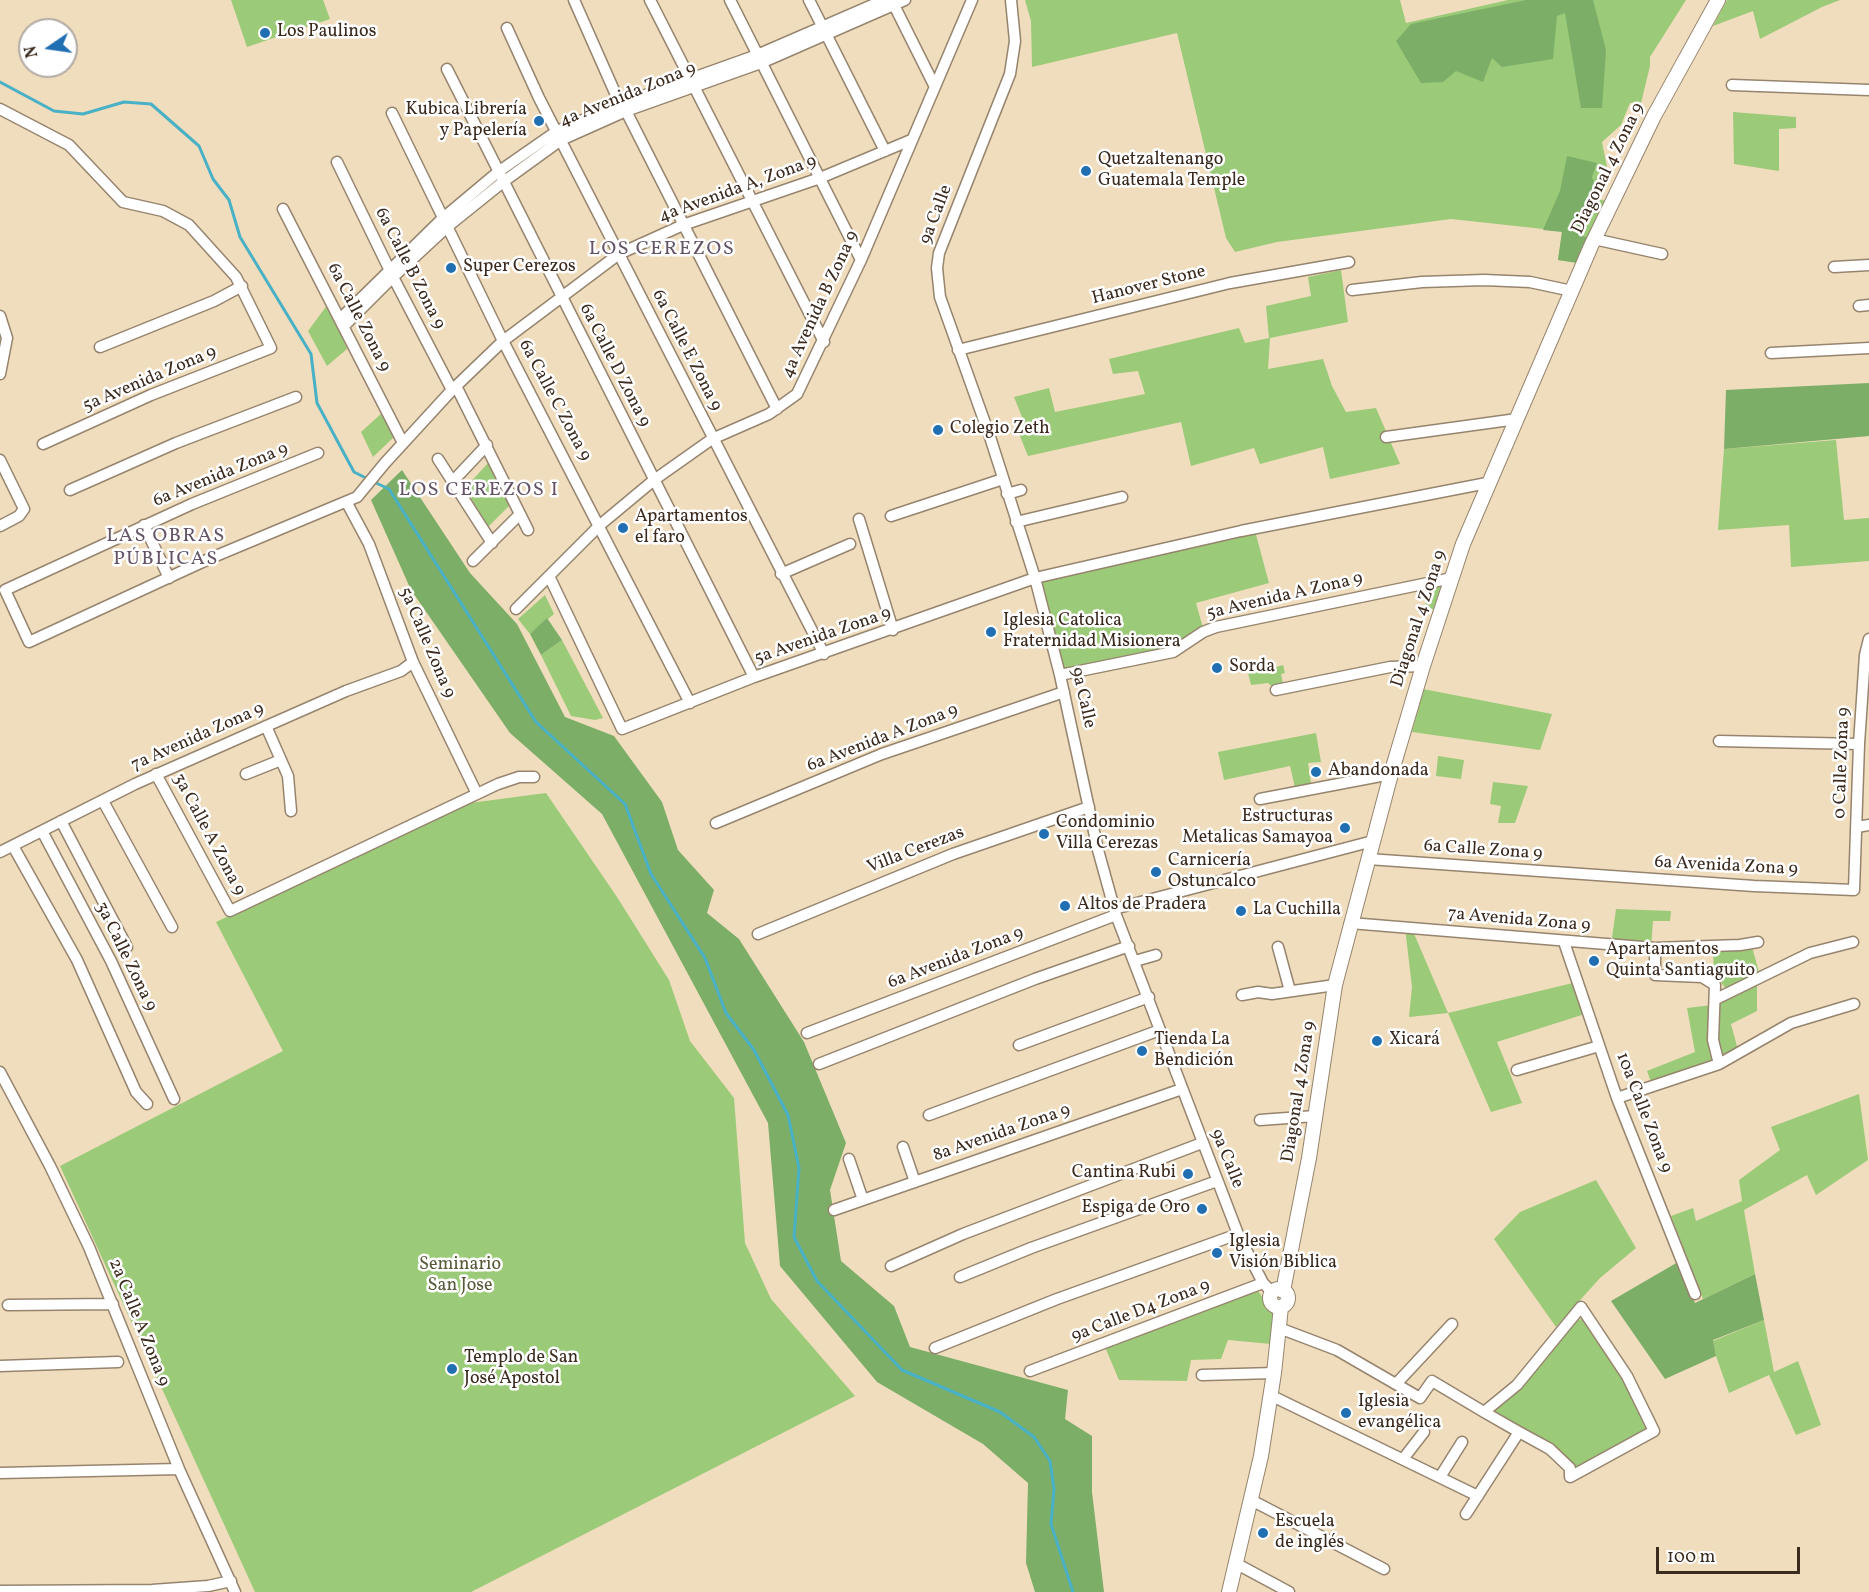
<!DOCTYPE html>
<meta charset="utf-8">
<style>
body{margin:0}
#map{position:relative;width:1869px;height:1592px;overflow:hidden;background:#f0ddbd;font-family:Vollkorn,serif}
canvas{display:block}
.north{position:absolute;left:18px;top:18px;width:60px;height:60px;box-sizing:border-box;background:#fff;border:2px solid #b1aaa5;border-radius:50%;rotate:257deg;font-size:16px;font-weight:700;line-height:24px;text-align:center;color:#3b2a1e}
.north::after{content:'';display:block;margin:auto;width:21px;height:27px;background:#1f6fb2;clip-path:polygon(50% 0,100% 100%,50% 72%,0 100%)}
.scale{position:absolute;left:1656px;top:1547px;width:144px;height:27px;box-sizing:border-box;border:3px solid #3b2a1e;border-top:0;padding-left:8px;font-size:18px;line-height:21px;white-space:nowrap;color:#3b2a1e;-webkit-text-stroke:4px #fff;paint-order:stroke}
</style>
<div id="map">
<canvas width="1869" height="1592"></canvas>
<div class="north">N</div>
<div class="scale">100 m</div>
</div>
<script>
const c = document.querySelector('canvas').getContext('2d');
c.lineJoin = 'round';
function fill(path, color) { c.fillStyle = color; c.fill(path, 'evenodd'); }
const shape = rows => new Path2D(rows.map(r => 'M' + r).join(''));
function strokePath(path, color, width, dash) { c.strokeStyle = color; c.lineWidth = width; c.lineCap = dash ? 'butt' : 'round'; c.setLineDash(dash || []); c.stroke(path); }
function write(font, color, halo, rows, align = 'center') {
  c.font = font + ' Vollkorn,serif'; c.lineWidth = 5; c.setLineDash([]); c.textBaseline = 'middle'; c.strokeStyle = halo; c.fillStyle = color; for (const [text, x, y, turn = 0] of rows) {
    c.save(); c.translate(x, y); c.rotate((+turn || 0) * Math.PI / 180); c.textAlign = isNaN(turn) ? turn : align; if (halo) c.strokeText(text, 0, 0); c.fillText(text, 0, 0); c.restore();
  }
}
fill(shape([
 [231,0,323,0,330,19,247,47],
 [1025,0,1400,0,1406,23,1508,0,1686,0,1650,57,1650,66,1641,103,1630,103,1621,125,1602,142,1607,167,1597,198,1608,202,1578,263,1558,260,1562,231,1451,219,1277,242,1235,252,1226,238,1177,33,1032,67,1031,21],
 [1727,0,1840,0,1822,7,1760,39,1753,11,1713,26],
 [1733,112,1796,117,1796,128,1779,129,1779,171,1734,164],
 [1341,270,1348,322,1270,338,1268,369,1323,359,1332,386,1346,412,1376,408,1400,464,1330,479,1323,447,1260,464,1254,448,1191,466,1181,422,1028,456,1015,424,1024,422,1014,397,1049,388,1055,412,1145,394,1138,371,1113,374,1109,359,1239,328,1245,343,1269,338,1266,306,1311,296,1308,277],
 [328,304,347,349,327,366,308,331],
 [383,412,395,436,373,457,361,432],
 [1836,440,1844,520,1869,518,1869,561,1791,567,1789,525,1718,530,1724,449],
 [489,462,511,504,488,527,465,488],
 [1255,531,1269,583,1196,603,1203,628,1175,649,1064,671,1038,580],
 [1450,580,1441,609,1424,609,1430,585],
 [545,595,554,614,530,634,518,619],
 [562,640,603,718,595,720,571,716,541,655],
 [1269,665,1270,669,1283,665,1285,673,1281,674,1284,688,1276,690,1268,683,1251,685,1247,669],
 [1423,689,1552,714,1540,750,1412,732],
 [1316,733,1321,762,1308,763,1312,789,1296,792,1290,766,1224,780,1218,752],
 [1438,756,1464,760,1461,779,1436,776],
 [1493,782,1528,786,1515,823,1498,823,1501,806,1490,804],
 [546,793,617,897,669,980,690,1041,734,1098,745,1243,771,1299,855,1396,471,1592,255,1592,60,1166,283,1051,216,922,470,803],
 [1616,909,1671,911,1670,921,1653,921,1651,947,1611,945],
 [1405,928,1412,929,1448,1013,1577,982,1588,1013,1497,1042,1522,1103,1491,1112,1448,1013,1409,1017,1412,987],
 [1752,947,1759,972,1736,986,1726,989,1714,973,1713,949],
 [1757,981,1757,1011,1731,1024,1738,1050,1720,1061,1716,1048,1718,1002],
 [1712,1005,1717,1064,1652,1085,1647,1071,1695,1052,1687,1008],
 [1859,1094,1868,1160,1816,1195,1807,1175,1744,1210,1755,1274,1703,1299,1671,1216,1693,1208,1696,1221,1742,1201,1739,1180,1780,1150,1771,1127],
 [1596,1180,1636,1248,1600,1278,1556,1327,1494,1239,1520,1212],
 [1258,1291,1275,1314,1271,1344,1228,1340,1221,1359,1191,1360,1187,1381,1119,1380,1105,1347],
 [1585,1318,1607,1350,1647,1419,1650,1431,1574,1470,1490,1412,1507,1401,1574,1321],
 [1764,1320,1774,1372,1798,1361,1821,1425,1796,1435,1769,1375,1729,1393,1716,1356,1713,1341]
]), '#9bca78');
fill(shape([
 [1526,0,1593,0,1606,50,1602,108,1581,108,1565,13,1557,16,1553,59,1502,67,1492,58,1483,82,1456,71,1443,82,1421,83,1396,41,1411,24],
 [1567,156,1597,163,1592,177,1597,191,1578,233,1587,238,1578,263,1558,260,1562,232,1543,230,1560,191],
 [1869,383,1869,436,1724,449,1726,390],
 [402,470,470,573,517,624,565,717,614,736,662,802,678,850,714,890,707,913,739,939,804,1042,846,1143,830,1190,841,1261,894,1306,910,1347,1068,1390,1065,1419,1092,1436,1092,1492,1104,1592,1035,1592,1026,1563,1028,1483,983,1444,877,1382,780,1266,768,1123,602,814,510,733,411,590,371,500],
 [547,618,562,640,541,655,530,634],
 [1678,1262,1695,1303,1755,1274,1764,1320,1713,1340,1716,1356,1665,1379,1611,1301]
]), '#7cae68');
strokePath(shape([
 [0,82,54,111,83,114,124,102,151,104,199,146,213,179,229,200,240,237,311,354,317,403,354,472,368,479],
 [374,482,389,489,536,722,625,804,651,874,705,958,726,1013,754,1050,788,1115,799,1168,794,1237,817,1281,902,1370,1000,1412,1034,1437,1050,1461,1054,1489,1051,1524,1073,1592]
]), '#48b1c6', 3);
const minor = shape([
 [574,0,620,104,626,111,777,409],
 [650,0,824,342],
 [730,0,861,260],
 [809,0,885,151],
 [1011,0,1015,41,1010,74,939,253,937,268,940,297,990,437,1035,578,1060,675,1098,850,1116,915,1238,1234,1263,1283,1272,1292],
 [892,1,935,87],
 [507,28,539,98,824,654],
 [447,69,754,677],
 [1732,85,1869,90],
 [0,109,69,145,123,202,163,211,189,225,236,277,271,348,151,395,43,444],
 [392,113,503,341,690,703],
 [337,162,393,277,452,390],
 [283,209,403,443],
 [1594,239,1662,254],
 [1834,267,1869,265],
 [1352,290,1422,282,1484,280,1530,282,1572,291],
 [1859,306,1869,305],
 [0,316,7,338,0,374],
 [340,319,443,218,498,172,557,131,620,104,757,55,884,0],
 [344,326,393,277,447,227,503,182,561,140,626,111,761,63,905,0],
 [100,347,214,301,242,286],
 [958,350,1230,283,1349,262],
 [1771,353,1869,348],
 [456,386,528,530],
 [1386,437,1517,419],
 [318,453,192,504,5,590,29,642,211,558,357,497,385,463,452,390,503,341,619,254,683,225,820,178,911,140],
 [438,459,492,543],
 [0,460,24,509,19,516,0,526],
 [454,480,487,445],
 [70,490,176,443,296,397],
 [1007,494,1021,490],
 [347,503,369,544,413,662,477,794],
 [891,516,1003,479],
 [859,519,893,630],
 [1016,522,1122,497],
 [144,525,169,578],
 [473,561,520,514],
 [781,574,850,544],
 [549,576,622,729,754,677,1035,578,1241,531,1487,483],
 [516,609,600,525,654,480,712,439,769,414,797,394,861,260,972,0],
 [1060,675,1173,652,1203,632,1216,627,1452,578],
 [1276,690,1390,667,1423,666],
 [266,726,288,776,291,811],
 [1719,741,1859,744],
 [156,774,230,911,498,784,519,777,534,777],
 [246,774,281,760],
 [1260,799,1391,774],
 [103,801,172,927],
 [61,821,127,947],
 [716,823,882,754,1064,692],
 [1857,827,1869,825],
 [42,831,111,961,174,1099],
 [13,846,77,960,136,1092,147,1104],
 [0,852,135,784,346,691,401,671,413,662],
 [1368,859,1754,886,1854,890,1859,744,1865,655,1869,639],
 [1114,909,1373,841],
 [1350,923,1655,948,1740,945,1758,942],
 [758,934,953,854,1089,807],
 [1564,942,1617,1098,1695,1294],
 [1278,947,1290,991],
 [1655,948,1655,975,1702,977,1715,985,1713,1040,1719,1064],
 [1135,961,1156,955],
 [1242,995,1258,992,1272,994,1335,985],
 [1716,999,1810,953,1853,942],
 [807,1033,1116,915],
 [1019,1045,1149,997],
 [819,1064,1035,979,1129,946],
 [1517,1070,1599,1046],
 [0,1072,50,1166,89,1247,179,1469,235,1592],
 [1617,1098,1719,1064,1791,1023,1854,1004],
 [929,1115,1160,1030],
 [1260,1120,1315,1116],
 [903,1147,915,1182],
 [849,1159,863,1200],
 [834,1210,1182,1089],
 [891,1266,963,1234,1202,1143],
 [960,1277,1031,1248,1217,1181],
 [8,1305,113,1304],
 [1279,1328,1337,1350,1420,1398,1432,1381,1484,1412,1519,1432,1550,1449,1570,1468,1570,1477,1654,1431,1627,1376,1581,1307,1517,1385,1484,1412],
 [935,1348,1057,1299,1238,1234],
 [0,1366,118,1362],
 [1030,1371,1263,1283],
 [1202,1375,1274,1373],
 [1396,1384,1452,1324],
 [1270,1395,1478,1496],
 [1403,1459,1424,1432],
 [0,1473,179,1469],
 [1440,1477,1462,1442],
 [1251,1500,1384,1569],
 [1466,1514,1519,1432],
 [1237,1564,1289,1592],
 [0,1591,152,1590,208,1586,231,1581]
]);
const major = shape([
 '1270 1298a9 9 0 1 1 18 0a9 9 0 1 1-18 0Z',
 [1283,1291,1309,1158,1335,985,1391,774,1423,666,1463,544,1591,246,1654,116,1718,0],
 [1229,1592,1261,1456,1274,1373,1281,1307]
]);
strokePath(minor, '#96846e', 13);
strokePath(major, '#96846e', 16);
strokePath(minor, '#fff', 10);
strokePath(major, '#fff', 14);
for (const [x, y, r, color] of [
 [265,33,6,"#1f6fb2"],
 [539,121,6,"#1f6fb2"],
 [1086,171,6,"#1f6fb2"],
 [451,268,6,"#1f6fb2"],
 [938,430,6,"#1f6fb2"],
 [623,528,6,"#1f6fb2"],
 [991,632,6,"#1f6fb2"],
 [1217,668,6,"#1f6fb2"],
 [1316,772,6,"#1f6fb2"],
 [1345,828,6,"#1f6fb2"],
 [1044,834,6,"#1f6fb2"],
 [1156,872,6,"#1f6fb2"],
 [1065,906,6,"#1f6fb2"],
 [1241,911,6,"#1f6fb2"],
 [1594,961,6,"#1f6fb2"],
 [1377,1041,6,"#1f6fb2"],
 [1142,1051,6,"#1f6fb2"],
 [1188,1174,6,"#1f6fb2"],
 [1202,1209,6,"#1f6fb2"],
 [1217,1253,6,"#1f6fb2"],
 [452,1369,6,"#1f6fb2"],
 [1346,1413,6,"#1f6fb2"],
 [1263,1533,6,"#1f6fb2"]
]) { const dot = new Path2D(); dot.arc(x, y, r, 0, 2 * Math.PI); c.fillStyle = color; c.fill(dot); strokePath(dot, '#fff', 2); }
write('18px', '#3b2a1e', '#fff', [
 ["Los Paulinos",277,33],
 ["Kubica Librería",527,111,"right"],
 ["y Papelería",527,132,"right"],
 ["Quetzaltenango",1098,161],
 ["Guatemala Temple",1098,182],
 ["Super Cerezos",463,268],
 ["Colegio Zeth",950,430],
 ["Apartamentos",635,518],
 ["el faro",635,539],
 ["Iglesia Catolica",1003,622],
 ["Fraternidad Misionera",1003,643],
 ["Sorda",1229,668],
 ["Abandonada",1328,772],
 ["Estructuras",1333,818,"right"],
 ["Metalicas Samayoa",1333,839,"right"],
 ["Condominio",1056,824],
 ["Villa Cerezas",1056,845],
 ["Carnicería",1168,862],
 ["Ostuncalco",1168,883],
 ["Altos de Pradera",1077,906],
 ["La Cuchilla",1253,911],
 ["Apartamentos",1606,951],
 ["Quinta Santiaguito",1606,972],
 ["Tienda La",1154,1041],
 ["Bendición",1154,1062],
 ["Xicará",1389,1041],
 ["Cantina Rubi",1176,1174,"right"],
 ["Espiga de Oro",1190,1209,"right"],
 ["Iglesia",1229,1243],
 ["Visión Biblica",1229,1264],
 ["Templo de San",464,1359],
 ["José Apostol",464,1380],
 ["Iglesia",1358,1403],
 ["evangélica",1358,1424],
 ["Escuela",1275,1523],
 ["de inglés",1275,1544]
], 'left');
write('18px', '#3b2a1e', '#fff', [
 ["4a Avenida Zona 9",628,96,-22],
 ["Diagonal 4 Zona 9",1609,169,-64],
 ["4a Avenida A, Zona 9",738,190,-20],
 ["9a Calle",937,215,-69],
 ["6a Calle B Zona 9",409,269,63],
 ["Hanover Stone",1149,286,-14],
 ["4a Avenida B Zona 9",821,305,-65],
 ["6a Calle Zona 9",358,318,63],
 ["6a Calle E Zona 9",686,351,63],
 ["6a Calle D Zona 9",614,366,63],
 ["5a Avenida Zona 9",150,380,-23],
 ["6a Calle C Zona 9",554,401,62],
 ["6a Avenida Zona 9",221,476,-22],
 ["5a Avenida A Zona 9",1285,597,-13],
 ["Diagonal 4 Zona 9",1420,619,-72],
 ["5a Avenida Zona 9",823,637,-19],
 ["5a Calle Zona 9",426,643,67],
 ["9a Calle",1082,698,77],
 ["7a Avenida Zona 9",198,738,-24],
 ["6a Avenida A Zona 9",883,739,-21],
 ["0 Calle Zona 9",1843,763,-88],
 ["3a Calle A Zona 9",208,835,62],
 ["Villa Cerezas",916,851,-21],
 ["6a Calle Zona 9",1483,851,4],
 ["6a Avenida Zona 9",1726,867,3],
 ["7a Avenida Zona 9",1519,921,5],
 ["3a Calle Zona 9",125,957,64],
 ["6a Avenida Zona 9",956,959,-21],
 ["Diagonal 4 Zona 9",1300,1092,-81],
 ["10a Calle Zona 9",1643,1113,69],
 ["8a Avenida Zona 9",1002,1134,-19],
 ["9a Calle",1226,1159,68],
 ["9a Calle D4 Zona 9",1141,1312,-21],
 ["2a Calle A Zona 9",138,1323,68]
]);
write('18px', '#585a39', '#fff', [
 ["Seminario",460,1266],
 ["San Jose",460,1287]
]);
c.letterSpacing = '1.5px';
write('20px', '#645466', '#fff', [
 ["LOS CEREZOS",662,250],
 ["LOS CEREZOS I",479,491],
 ["LAS OBRAS",166,537],
 ["PÚBLICAS",166,560]
]);
c.letterSpacing = '0px';
</script>
